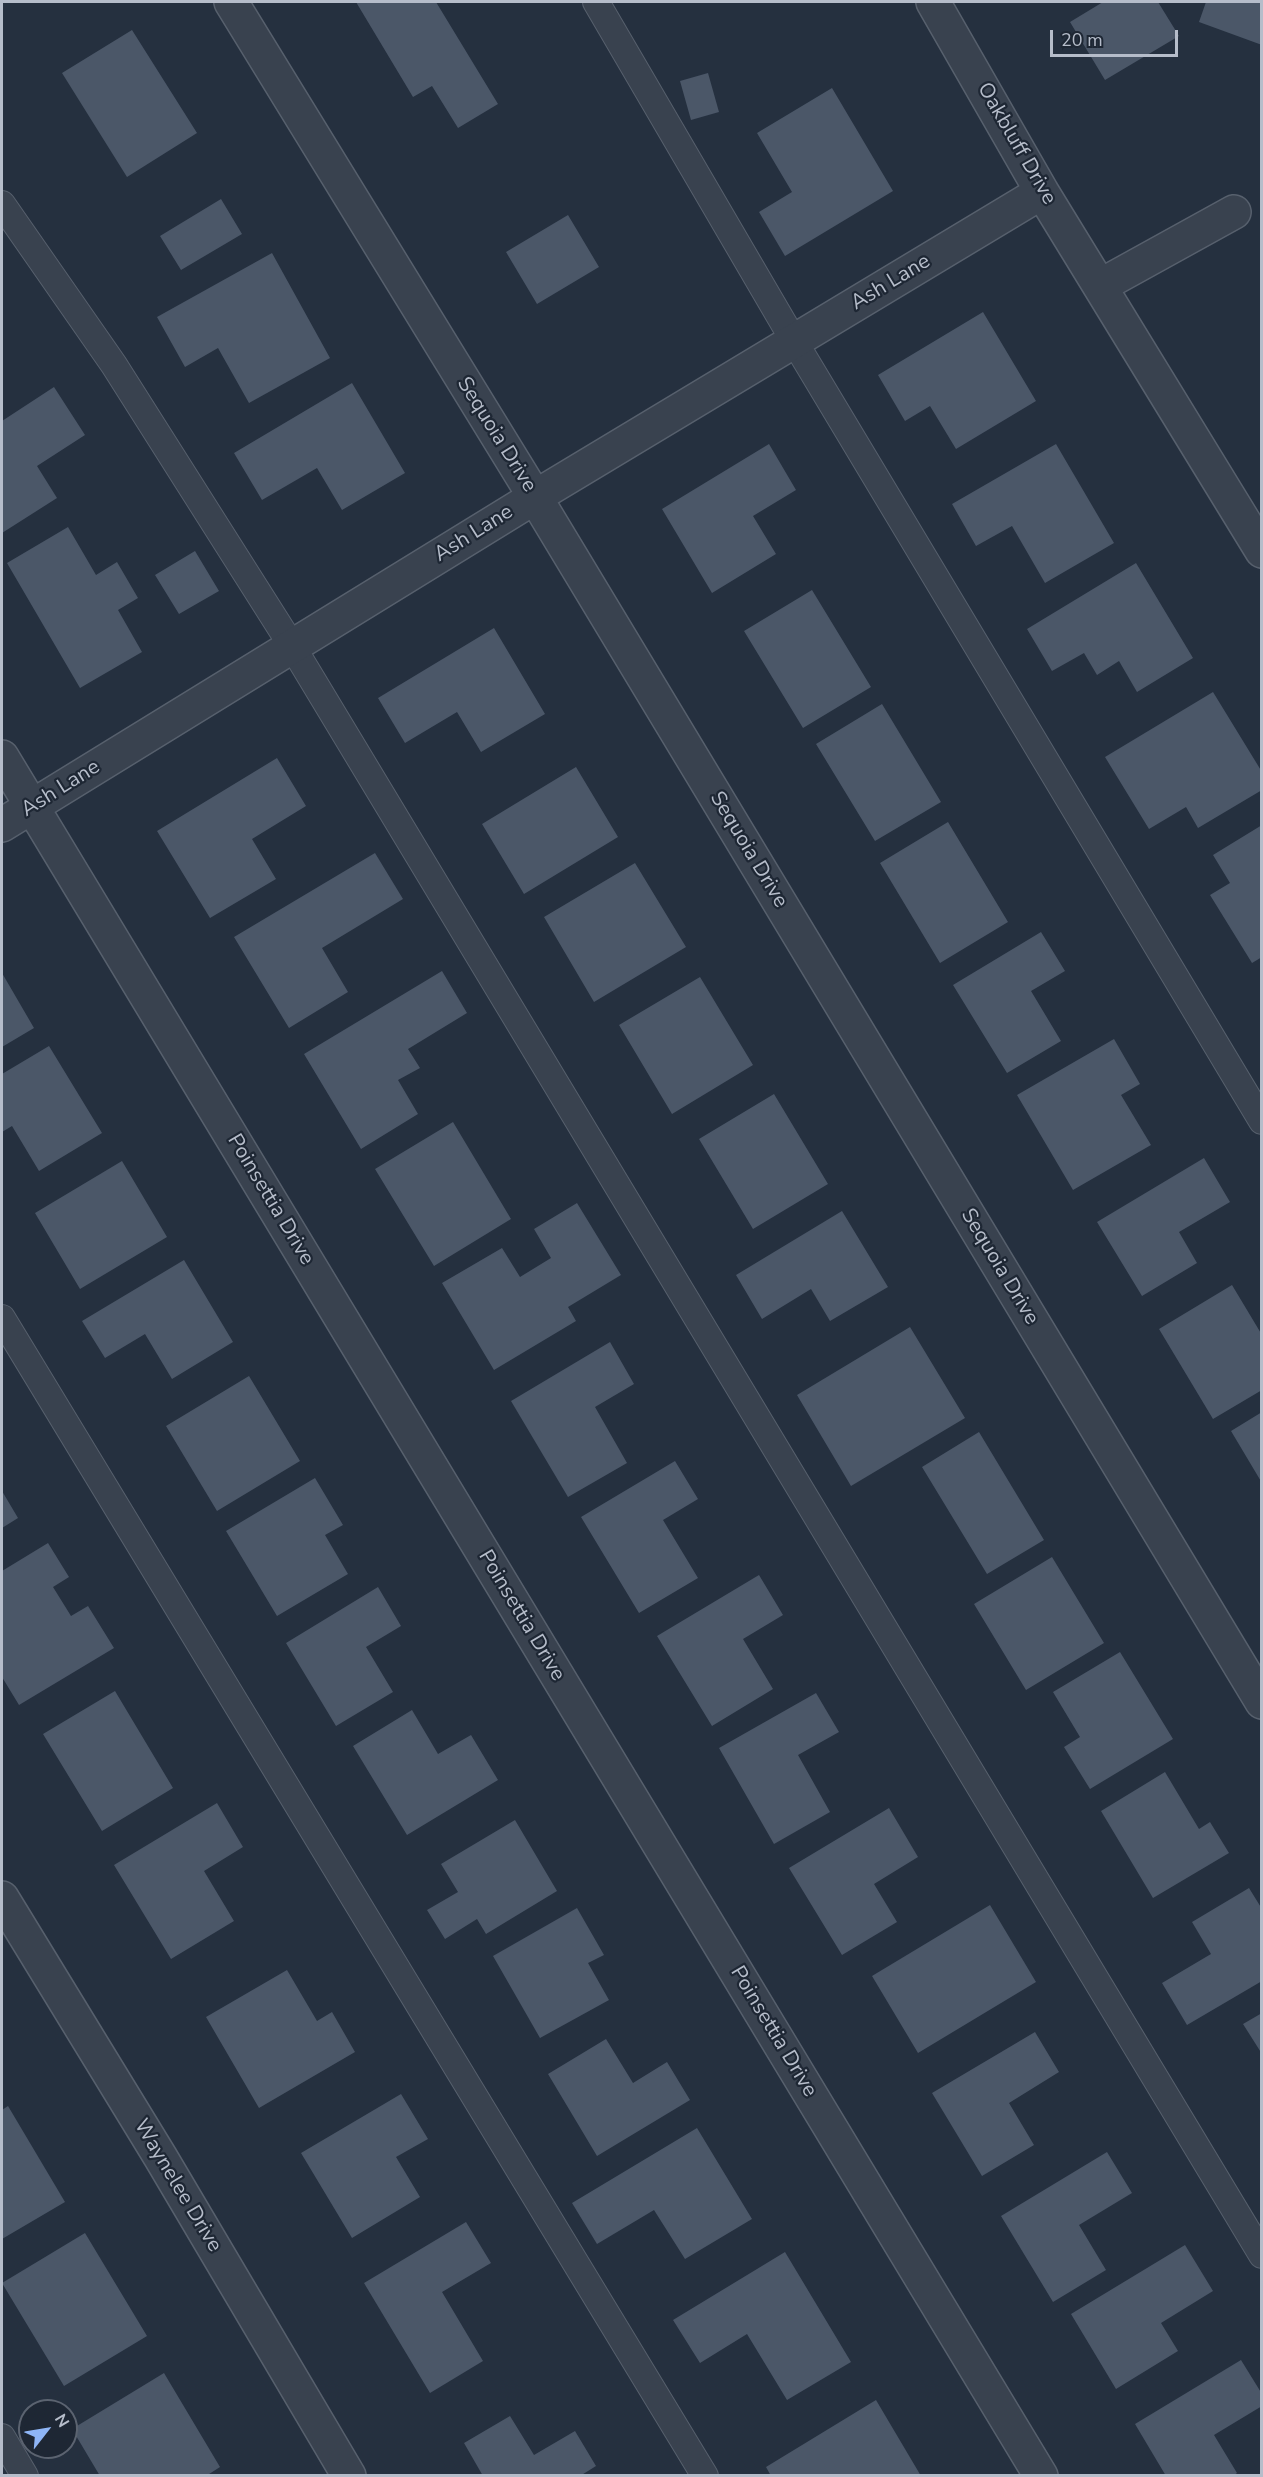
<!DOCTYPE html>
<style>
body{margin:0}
#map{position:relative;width:1263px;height:2477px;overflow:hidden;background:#25303f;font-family:"Nunito Sans",sans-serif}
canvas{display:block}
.frame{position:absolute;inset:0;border:3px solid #b6bdca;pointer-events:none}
.north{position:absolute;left:18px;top:2399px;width:60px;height:60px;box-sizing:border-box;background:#1e2734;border:2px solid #5b6370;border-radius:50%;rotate:59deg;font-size:16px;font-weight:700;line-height:24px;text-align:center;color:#b6bdca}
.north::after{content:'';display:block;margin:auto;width:21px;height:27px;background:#8eb5f6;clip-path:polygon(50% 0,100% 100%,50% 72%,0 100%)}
.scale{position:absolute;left:1050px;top:30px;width:128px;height:27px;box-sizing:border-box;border:3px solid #b6bdca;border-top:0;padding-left:8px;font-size:18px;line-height:21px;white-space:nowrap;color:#b6bdca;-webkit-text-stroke:4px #1e2734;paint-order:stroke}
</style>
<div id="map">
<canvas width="1263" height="2477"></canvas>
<div class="frame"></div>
<div class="north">N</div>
<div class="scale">20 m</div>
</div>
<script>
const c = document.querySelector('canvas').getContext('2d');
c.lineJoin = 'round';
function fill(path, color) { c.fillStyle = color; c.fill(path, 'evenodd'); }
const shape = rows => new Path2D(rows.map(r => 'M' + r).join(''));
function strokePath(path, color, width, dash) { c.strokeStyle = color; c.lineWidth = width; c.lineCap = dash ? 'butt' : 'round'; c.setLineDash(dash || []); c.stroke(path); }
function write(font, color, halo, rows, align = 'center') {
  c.font = font + ' "Nunito Sans",sans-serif'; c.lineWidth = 4.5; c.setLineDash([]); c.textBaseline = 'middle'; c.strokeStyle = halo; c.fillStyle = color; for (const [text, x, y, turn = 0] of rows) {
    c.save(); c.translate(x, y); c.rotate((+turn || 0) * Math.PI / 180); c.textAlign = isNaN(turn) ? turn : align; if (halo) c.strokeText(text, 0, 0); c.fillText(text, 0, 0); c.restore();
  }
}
fill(shape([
 [356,2,436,2,498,104,458,128,432,86,413,97],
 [1103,2,1158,2,1179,36,1105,80,1070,22],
 [1206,2,1262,2,1262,45,1199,22],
 [132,30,197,133,127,177,62,73],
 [708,73,719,112,691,120,680,81],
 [832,88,893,191,785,256,759,212,792,192,757,133],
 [221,199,242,234,181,270,160,236],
 [568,215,599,267,537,304,506,252],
 [272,253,330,358,249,403,218,348,185,367,157,317],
 [983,312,1036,401,956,449,930,406,905,421,878,375],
 [352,383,405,473,342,510,317,468,262,500,234,453],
 [54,387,85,435,37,466,57,498,2,533,2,421],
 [769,444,796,490,753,516,776,554,712,593,662,509],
 [1056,444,1114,543,1045,583,1012,526,976,546,952,504],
 [68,527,96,575,117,562,138,598,118,610,142,652,80,688,7,563],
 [195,551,219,591,179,614,155,575],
 [1136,563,1193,658,1137,692,1119,661,1097,675,1084,653,1052,671,1027,629],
 [812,590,871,687,803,728,744,631],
 [494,628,545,714,481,752,457,712,405,743,378,698],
 [1213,692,1262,772,1262,790,1198,828,1186,807,1149,829,1105,757],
 [882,704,941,802,875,841,816,744],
 [277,758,306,806,252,839,276,879,210,918,157,831],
 [576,767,618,837,524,894,482,824],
 [948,822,1008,922,940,963,880,863],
 [1262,825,1262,957,1252,963,1210,895,1230,883,1213,855],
 [375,853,403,899,322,948,348,992,289,1028,234,937],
 [635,863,686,947,594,1002,544,917],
 [1041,932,1065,971,1031,991,1061,1041,1007,1073,953,985],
 [442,971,467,1013,408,1049,420,1068,398,1080,418,1114,361,1149,304,1054],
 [2,973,34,1028,2,1047],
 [700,977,753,1065,672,1114,619,1025],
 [1114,1039,1140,1084,1121,1095,1151,1145,1073,1190,1017,1095],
 [49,1046,102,1133,39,1171,12,1126,2,1132,2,1074],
 [774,1094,828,1184,753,1229,699,1139],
 [453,1122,511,1219,434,1266,375,1169],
 [1204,1158,1230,1202,1179,1232,1197,1263,1142,1296,1097,1222],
 [122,1161,167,1237,80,1289,35,1213],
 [577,1203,621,1275,568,1307,576,1321,494,1370,442,1283,502,1248,520,1277,551,1258,534,1229],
 [842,1211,888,1287,830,1321,811,1289,762,1319,736,1275],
 [184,1260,233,1342,172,1379,145,1334,105,1358,82,1321],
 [1232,1285,1262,1335,1262,1390,1213,1419,1159,1329],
 [910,1327,965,1418,851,1486,797,1395],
 [610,1342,634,1384,595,1407,627,1463,568,1497,511,1401],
 [249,1376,300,1461,217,1511,166,1426],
 [1262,1412,1262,1483,1231,1431],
 [979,1432,1044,1540,987,1574,922,1467],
 [675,1461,698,1499,663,1520,698,1578,639,1613,581,1517],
 [315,1478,343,1525,325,1535,348,1574,277,1616,226,1531],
 [2,1491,18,1518,2,1528],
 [48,1543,69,1577,53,1587,71,1616,88,1606,114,1648,19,1705,2,1677,2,1571],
 [1052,1557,1104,1643,1026,1690,974,1604],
 [759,1575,783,1615,743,1639,773,1689,712,1726,657,1636],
 [378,1587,401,1626,366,1647,393,1692,336,1726,286,1643],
 [1120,1652,1173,1739,1090,1789,1064,1747,1080,1737,1053,1692],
 [115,1691,173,1788,102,1831,43,1734],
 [816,1693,839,1732,798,1755,830,1812,774,1844,719,1748],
 [412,1710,438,1754,471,1735,498,1780,407,1835,353,1746],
 [1165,1772,1199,1829,1210,1822,1229,1853,1153,1898,1101,1811],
 [217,1803,243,1847,204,1871,234,1921,171,1959,114,1865],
 [889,1808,918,1857,874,1884,897,1922,842,1955,789,1868],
 [515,1820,557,1891,486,1934,477,1919,445,1939,427,1910,458,1892,441,1864],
 [1249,1888,1262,1909,1262,1981,1187,2025,1162,1983,1211,1954,1192,1922],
 [990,1905,1036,1982,918,2053,872,1976],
 [577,1908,604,1955,588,1963,609,2000,540,2038,493,1956],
 [287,1970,317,2021,332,2012,355,2052,259,2108,206,2017],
 [1262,2013,1262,2054,1243,2024],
 [1035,2032,1059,2072,1009,2103,1034,2145,982,2176,932,2093],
 [606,2039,633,2083,667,2062,690,2100,597,2156,548,2074],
 [401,2094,428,2139,396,2157,420,2197,352,2238,301,2153],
 [8,2106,65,2202,2,2239,2,2110],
 [697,2128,752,2219,685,2259,654,2210,597,2244,572,2203],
 [1107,2152,1132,2193,1079,2225,1106,2270,1053,2302,1001,2216],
 [466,2222,491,2263,442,2292,483,2361,430,2393,364,2283],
 [85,2233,147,2336,64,2386,2,2283],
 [1185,2245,1213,2291,1161,2323,1178,2351,1116,2389,1071,2314],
 [785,2252,851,2362,787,2400,747,2334,700,2363,673,2320],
 [1241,2360,1262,2394,1262,2406,1214,2435,1237,2473,1233,2476,1166,2476,1135,2424],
 [164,2373,220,2467,206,2476,100,2476,72,2429],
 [876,2400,921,2476,771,2476,766,2467],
 [510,2416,534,2455,575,2431,596,2466,580,2476,483,2476,464,2443]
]), '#4b5768');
const lane = shape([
 [596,2,794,341,1262,1121],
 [2,204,114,365,292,646,1262,2255],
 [2,1318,705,2476],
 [2,2437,25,2476]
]);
const street = shape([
 [231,2,535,497,1262,1702],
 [933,2,1042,192,1262,551],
 [1100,286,1234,212],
 [2,757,1041,2476],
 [2,825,535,497,1042,192],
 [2,1898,161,2158,349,2476]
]);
strokePath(lane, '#57606d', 28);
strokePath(street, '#57606d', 36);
strokePath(lane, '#39424f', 26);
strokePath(street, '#39424f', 33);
write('21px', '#b6bdca', '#1e2734', [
 ["Oakbluff Drive",1016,144,60],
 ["Ash Lane",891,283,-31],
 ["Sequoia Drive",496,435,58],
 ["Ash Lane",474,534,-32],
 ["Ash Lane",61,789,-32],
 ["Sequoia Drive",748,850,59],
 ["Poinsettia Drive",270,1200,59],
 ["Sequoia Drive",999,1267,59],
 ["Poinsettia Drive",521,1616,59],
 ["Poinsettia Drive",773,2032,59],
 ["Waynelee Drive",177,2186,59]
]);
</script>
